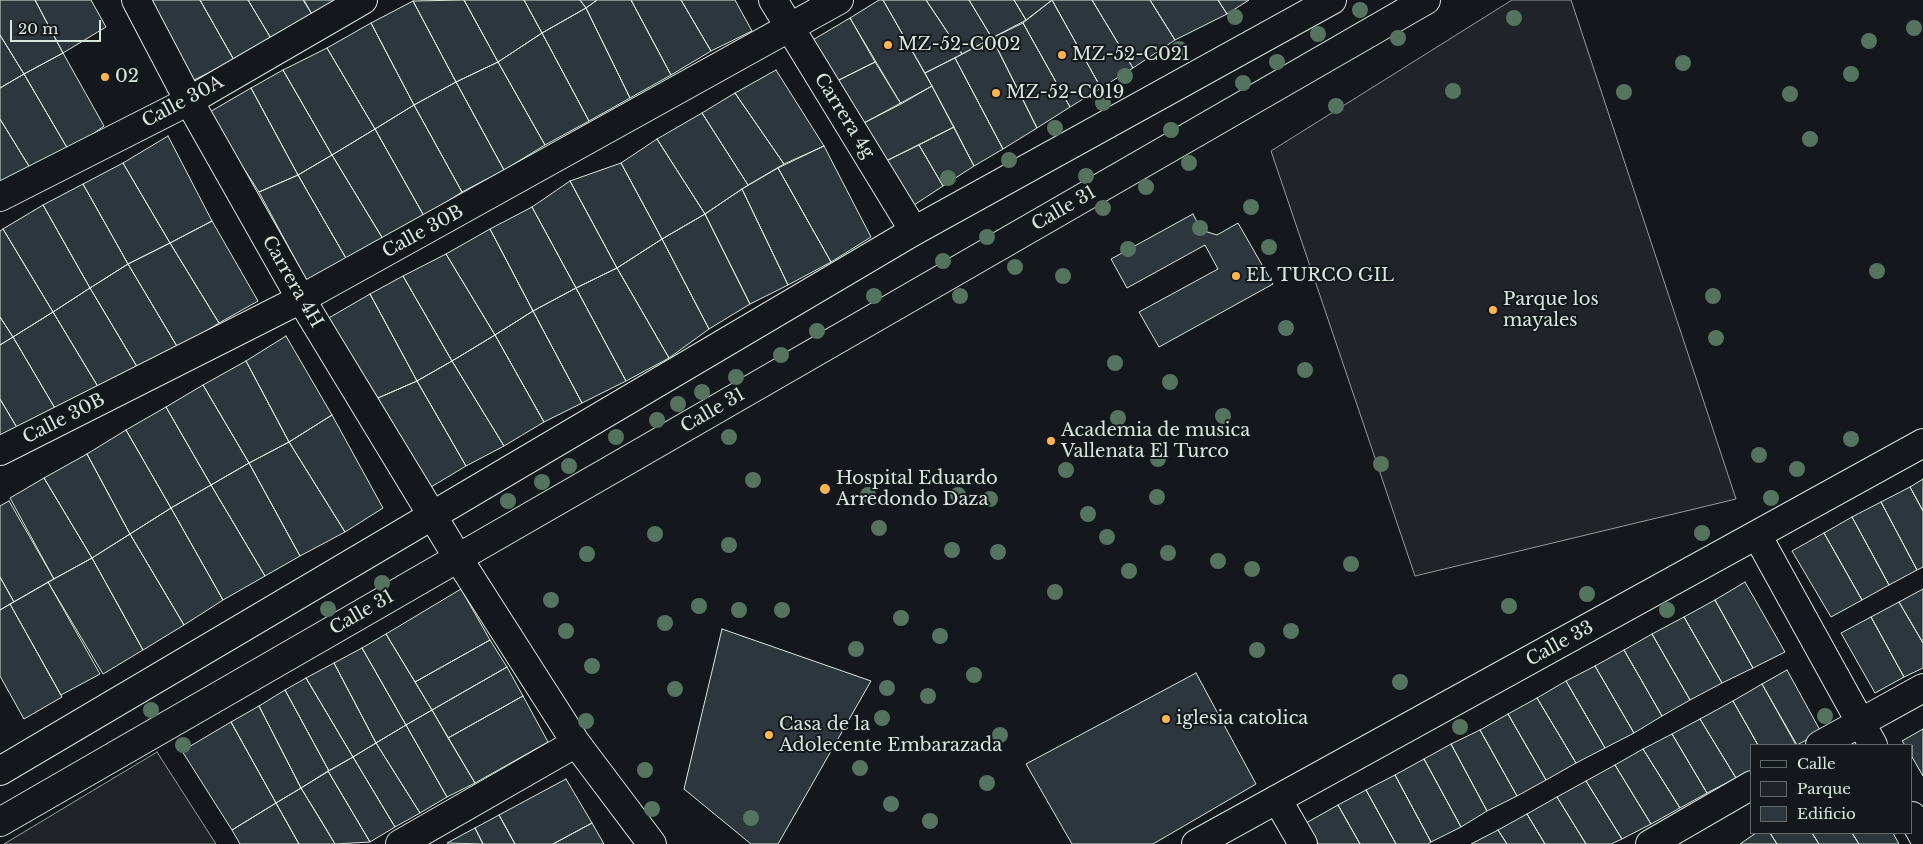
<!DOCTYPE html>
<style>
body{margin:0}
#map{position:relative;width:1923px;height:844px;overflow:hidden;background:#14181c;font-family:"Libre Baskerville",serif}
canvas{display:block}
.legend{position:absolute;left:1750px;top:744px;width:162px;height:90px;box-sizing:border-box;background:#14181c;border:1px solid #626a69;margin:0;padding:6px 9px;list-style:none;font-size:15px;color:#d8e6dc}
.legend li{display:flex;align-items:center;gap:10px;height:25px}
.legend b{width:25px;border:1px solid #626a69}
.scale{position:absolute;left:10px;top:20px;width:91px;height:22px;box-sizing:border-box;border:2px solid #d8e6dc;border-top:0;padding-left:6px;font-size:15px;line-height:18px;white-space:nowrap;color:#d8e6dc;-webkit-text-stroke:4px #14181c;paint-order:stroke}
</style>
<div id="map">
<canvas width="1923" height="844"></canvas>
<ul class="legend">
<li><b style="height:6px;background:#14181c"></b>Calle</li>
<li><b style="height:14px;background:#202428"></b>Parque</li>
<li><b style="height:14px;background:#2c363c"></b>Edificio</li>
</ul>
<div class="scale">20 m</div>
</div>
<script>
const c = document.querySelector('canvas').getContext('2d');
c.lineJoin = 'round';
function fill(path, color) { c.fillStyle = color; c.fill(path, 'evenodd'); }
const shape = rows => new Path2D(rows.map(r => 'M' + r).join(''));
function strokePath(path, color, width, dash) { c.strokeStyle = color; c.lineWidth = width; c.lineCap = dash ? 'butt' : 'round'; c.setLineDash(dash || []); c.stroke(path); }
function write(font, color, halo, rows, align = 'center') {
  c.font = font + ' "Libre Baskerville",serif'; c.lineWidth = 4; c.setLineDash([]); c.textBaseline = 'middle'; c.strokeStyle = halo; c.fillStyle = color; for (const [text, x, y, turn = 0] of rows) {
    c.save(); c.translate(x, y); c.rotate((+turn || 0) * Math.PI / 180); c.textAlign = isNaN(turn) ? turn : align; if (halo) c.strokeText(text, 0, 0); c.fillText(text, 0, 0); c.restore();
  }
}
const green = shape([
 [1512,0,1571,0,1736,499,1415,576,1271,151,1512,0],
 [157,752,216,844,4,844,157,752]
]);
fill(green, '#202428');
strokePath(green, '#939e99', 1);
const building = shape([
 [0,0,35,0,63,53,24,74,0,35,0,0],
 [35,0,91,0,106,27,63,53,35,0],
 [150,0,200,0,234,60,190,82,150,0],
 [200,0,248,0,272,40,234,60,200,0],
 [248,0,303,0,313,16,272,40,248,0],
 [304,0,339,0,313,16,304,0],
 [464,0,524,0,542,33,498,62,464,0],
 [464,0,498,62,456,82,413,1,464,0],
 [524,0,580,0,586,8,542,33,524,0],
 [580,0,597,0,586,8,580,0],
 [597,0,631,0,671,75,630,98,586,8,597,0],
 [631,0,681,0,711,51,671,75,631,0],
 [681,0,735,0,752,31,711,51,681,0],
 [879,0,883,0,932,86,901,104,850,18,879,0],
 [883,0,926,0,962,54,925,73,883,0],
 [926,0,969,0,992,38,962,54,926,0],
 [969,0,1014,0,1026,20,992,38,969,0],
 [1014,0,1052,0,1026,20,1014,0],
 [1052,0,1092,0,1133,68,1101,88,1052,0],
 [1052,0,1101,88,1070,107,1023,23,1052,0],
 [1092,0,1150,0,1175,40,1133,68,1092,0],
 [1150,0,1218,0,1227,14,1175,40,1150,0],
 [1218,0,1249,0,1227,14,1218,0],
 [413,1,456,82,414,105,371,23,413,1],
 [586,8,630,98,589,121,542,33,586,8],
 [850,18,875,62,837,81,811,41,850,18],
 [371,23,414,105,375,129,327,48,371,23],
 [1023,23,1070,107,1037,128,992,38,1023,23],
 [542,33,589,121,545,145,498,62,542,33],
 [0,35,24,74,0,88,0,35],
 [992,38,1037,128,1003,149,955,58,992,38],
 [327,48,375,129,332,155,283,70,327,48],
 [63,53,104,126,69,151,24,74,63,53],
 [955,58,1003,149,974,166,925,73,955,58],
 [498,62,545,145,504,170,456,82,498,62],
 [875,62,901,104,862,124,837,81,875,62],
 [283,70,332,155,298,175,251,88,283,70],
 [776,70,824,146,784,164,735,93,776,70],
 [24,74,69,151,32,171,0,119,0,88,24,74],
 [456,82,504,170,462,192,414,105,456,82],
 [932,86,954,127,882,163,862,124,932,86],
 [251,88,298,175,259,192,208,113,251,88],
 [735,93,784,164,748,185,702,113,735,93],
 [414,105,462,192,424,216,375,129,414,105],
 [702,113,748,185,705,214,657,139,702,113],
 [0,119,32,171,0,185,0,119],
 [954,127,974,166,943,186,919,145,954,127],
 [375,129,424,216,383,239,332,155,375,129],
 [168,136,212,221,170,243,123,163,168,136],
 [657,139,705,214,662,239,621,163,657,139],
 [919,145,943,186,908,209,882,163,919,145],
 [824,146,871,237,831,262,778,168,824,146],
 [332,155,383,239,347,260,298,175,332,155],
 [123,163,170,243,128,264,83,184,123,163],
 [621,163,662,239,617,268,570,181,621,163],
 [778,168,831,262,788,285,742,189,778,168],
 [298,175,347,260,307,281,259,192,298,175],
 [570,181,617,268,576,288,532,207,570,181],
 [83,184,128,264,90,288,43,205,83,184],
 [742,189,788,285,750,304,705,214,742,189],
 [43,205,90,288,53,312,3,229,43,205],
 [532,207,576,288,533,311,490,229,532,207],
 [705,214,750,304,709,329,662,239,705,214],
 [1193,214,1201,230,1217,235,1238,223,1273,284,1159,347,1139,312,1218,269,1205,245,1127,288,1111,259,1193,214],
 [212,221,258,301,219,323,170,243,212,221],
 [3,229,53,312,13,337,0,317,0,231,3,229],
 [490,229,533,311,495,335,446,254,490,229],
 [662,239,709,329,669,358,617,268,662,239],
 [170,243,219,323,178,348,128,264,170,243],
 [446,254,495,335,452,361,403,276,446,254],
 [128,264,178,348,139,370,90,288,128,264],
 [617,268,669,358,626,381,576,288,617,268],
 [403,276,452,361,417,381,370,294,403,276],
 [90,288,139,370,100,390,53,312,90,288],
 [576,288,626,381,582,403,533,311,576,288],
 [370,294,417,381,378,398,327,319,370,294],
 [533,311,582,403,544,422,495,335,533,311],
 [53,312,100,390,59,415,13,337,53,312],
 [0,317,13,337,0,345,0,317],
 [495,335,544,422,504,446,452,361,495,335],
 [286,336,332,415,289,442,246,361,286,336],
 [13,337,59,415,22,436,0,399,0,345,13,337],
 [246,361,289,442,249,463,203,385,246,361],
 [452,361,504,446,466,466,417,381,452,361],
 [417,381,466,466,426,490,378,398,417,381],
 [203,385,249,463,211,485,166,407,203,385],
 [0,399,22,436,0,447,0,399],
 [166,407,211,485,171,508,126,430,166,407],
 [332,415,383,508,345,532,289,442,332,415],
 [126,430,171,508,130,534,87,454,126,430],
 [289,442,345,532,300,556,249,463,289,442],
 [87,454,130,534,92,558,44,478,87,454],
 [249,463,300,556,265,576,211,485,249,463],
 [44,478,92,558,54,579,10,498,44,478],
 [1923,479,1923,511,1910,487,1923,479],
 [211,485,265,576,223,600,171,508,211,485],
 [1910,487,1923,511,1923,567,1917,570,1881,502,1910,487],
 [9,501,54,579,14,602,0,577,0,506,9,501],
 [1881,502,1917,570,1889,585,1852,517,1881,502],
 [171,508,223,600,184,625,130,534,171,508],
 [1852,517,1889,585,1862,600,1824,533,1852,517],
 [1824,533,1862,600,1831,617,1792,551,1824,533],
 [130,534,184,625,143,650,92,558,130,534],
 [92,558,143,650,103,674,48,582,92,558],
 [0,577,14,602,0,610,0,577],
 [48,582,100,674,61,695,10,604,48,582],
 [1745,582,1785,652,1753,668,1715,600,1745,582],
 [461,589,490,640,415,682,386,634,461,589],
 [1923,589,1923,643,1899,602,1923,589],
 [1715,600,1753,668,1722,683,1684,617,1715,600],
 [1899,602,1923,643,1923,668,1904,677,1871,617,1899,602],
 [10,604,62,697,24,719,0,676,0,610,10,604],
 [1684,617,1722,683,1690,700,1652,634,1684,617],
 [1871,617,1904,677,1875,693,1841,633,1871,617],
 [722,629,871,681,778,844,751,844,684,789,722,629],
 [386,634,432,710,406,725,362,648,386,634],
 [1652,634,1690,700,1662,716,1624,650,1652,634],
 [490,640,507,667,432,710,415,682,490,640],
 [362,648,406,725,376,743,334,663,362,648],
 [1624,650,1662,716,1634,733,1595,666,1624,650],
 [334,663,376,743,353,757,306,678,334,663],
 [1595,666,1634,733,1605,748,1566,681,1595,666],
 [507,667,523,696,448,738,432,710,507,667],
 [1787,670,1821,732,1797,745,1762,684,1787,670],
 [1196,673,1256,784,1153,844,1072,844,1026,764,1196,673],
 [306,678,353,757,329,771,285,690,306,678],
 [1566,681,1605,748,1576,763,1537,698,1566,681],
 [1762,684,1796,745,1758,745,1733,701,1762,684],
 [285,690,329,771,301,788,259,706,285,690],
 [523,696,548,742,475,783,448,738,523,696],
 [1537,698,1576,763,1546,780,1508,714,1537,698],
 [1733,701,1758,745,1752,745,1752,770,1736,778,1700,719,1733,701],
 [259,706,301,788,276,803,231,722,259,706],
 [432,710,475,783,447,797,406,725,432,710],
 [1508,714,1546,780,1517,796,1480,730,1508,714],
 [1700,719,1736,778,1707,793,1672,734,1700,719],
 [231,722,276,803,232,830,182,751,231,722],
 [406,725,447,797,420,813,376,743,406,725],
 [1923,729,1923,776,1912,757,1912,745,1905,745,1902,741,1923,729],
 [1480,730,1517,796,1487,811,1451,744,1480,730],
 [1672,734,1707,793,1680,808,1643,749,1672,734],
 [376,743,420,813,395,827,353,757,376,743],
 [1451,744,1487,811,1461,827,1424,759,1451,744],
 [1643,749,1680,808,1651,824,1615,765,1643,749],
 [353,757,395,827,370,842,328,771,353,757],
 [1424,759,1461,827,1431,842,1395,775,1424,759],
 [1615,765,1651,824,1622,839,1586,781,1615,765],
 [328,771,370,842,335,844,301,788,328,771],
 [1395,775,1431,842,1428,844,1396,844,1366,790,1395,775],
 [566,779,592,823,553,844,515,844,499,815,566,779],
 [1586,781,1622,839,1611,844,1586,844,1557,797,1586,781],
 [301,788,322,822,335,844,299,844,276,803,301,788],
 [1366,790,1396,844,1360,844,1338,805,1366,790],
 [1557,797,1586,844,1545,844,1527,814,1557,797],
 [276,803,299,844,240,844,232,830,276,803],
 [1338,805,1360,844,1318,844,1306,823,1338,805],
 [1527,814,1545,844,1507,844,1498,830,1527,814],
 [499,815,515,844,483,844,475,828,499,815],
 [592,823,604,844,553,844,592,823],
 [475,828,483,844,447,843,475,828],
 [1498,830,1507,844,1471,844,1498,830],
 [1756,833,1770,833,1777,844,1740,844,1756,833],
 [1770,833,1812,833,1819,844,1777,844,1770,833],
 [1812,833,1852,833,1859,844,1819,844,1812,833],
 [1852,833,1893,833,1899,844,1859,844,1852,833]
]);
fill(building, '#2c363c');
strokePath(building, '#d8e6dc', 1);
const minor = shape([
 [136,0,189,101,301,299,458,558,576,743,652,844],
 [773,0,914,231],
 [0,197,189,101,363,0],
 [0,451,301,299,839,0],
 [1757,535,1873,745],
 [1820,745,1923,688],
 [1277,799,1303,844],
 [1912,816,1923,836],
 [400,844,576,743],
 [1196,844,1923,443],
 [1650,844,1752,785]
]);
const tertiary = shape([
 [0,771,914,231,1332,0],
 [0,822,1426,0]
]);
strokePath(minor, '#d8e6dc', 30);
strokePath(tertiary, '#d8e6dc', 30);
strokePath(minor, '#14181c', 28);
strokePath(tertiary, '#14181c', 28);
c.fillStyle = '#55745f';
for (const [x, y] of [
 [1360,10],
 [1235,17],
 [1514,18],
 [1914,28],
 [1318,34],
 [1398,38],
 [1869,41],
 [1179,49],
 [1277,62],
 [1683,63],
 [1851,74],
 [1125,76],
 [1243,83],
 [1453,91],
 [1624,92],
 [1790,94],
 [1103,103],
 [1336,106],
 [1055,128],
 [1171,130],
 [1810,139],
 [1009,160],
 [1189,163],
 [1086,176],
 [948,178],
 [1146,187],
 [1251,207],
 [1103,208],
 [1200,228],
 [987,237],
 [1269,247],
 [1128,249],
 [943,261],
 [1015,267],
 [1877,271],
 [1063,276],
 [874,296],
 [960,296],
 [1713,296],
 [1286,328],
 [817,331],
 [1716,338],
 [781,355],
 [1115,363],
 [1305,370],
 [736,377],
 [1170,382],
 [702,392],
 [678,404],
 [1223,416],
 [1118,418],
 [657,420],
 [616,437],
 [729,437],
 [1851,439],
 [1759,455],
 [1158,459],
 [1381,464],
 [569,466],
 [1797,469],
 [1066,470],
 [753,480],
 [542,482],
 [868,495],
 [958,495],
 [1157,497],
 [1771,498],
 [990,499],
 [508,501],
 [1088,514],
 [879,528],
 [1702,533],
 [655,534],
 [1107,537],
 [729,545],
 [952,550],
 [998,552],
 [1168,553],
 [587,554],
 [1218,561],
 [1351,564],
 [1252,569],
 [1129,571],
 [382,583],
 [1055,592],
 [1587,594],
 [551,600],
 [699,606],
 [1509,606],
 [328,609],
 [739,610],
 [782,610],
 [1667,610],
 [901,618],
 [665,623],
 [566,631],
 [1291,631],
 [940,636],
 [856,649],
 [1257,650],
 [592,666],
 [974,675],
 [1400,682],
 [887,688],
 [675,689],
 [928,696],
 [151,710],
 [1825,716],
 [882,718],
 [586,721],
 [1460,727],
 [1000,735],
 [183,745],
 [860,768],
 [645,770],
 [987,783],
 [891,804],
 [652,809],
 [751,818],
 [930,821]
]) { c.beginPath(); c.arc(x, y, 8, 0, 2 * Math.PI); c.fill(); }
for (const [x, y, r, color] of [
 [888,45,5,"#ffb74d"],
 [1062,55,5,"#ffb74d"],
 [105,77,5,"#ffb74d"],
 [996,93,5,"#ffb74d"],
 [1236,276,5,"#ffb74d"],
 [1493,310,5,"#ffb74d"],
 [1051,441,5,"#ffb74d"],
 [825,489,6,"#ffb74d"],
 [1166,719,5,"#ffb74d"],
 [769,735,5,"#ffb74d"]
]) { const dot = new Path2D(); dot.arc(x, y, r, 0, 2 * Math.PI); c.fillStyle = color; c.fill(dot); strokePath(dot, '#14181c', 2); }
write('18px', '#d8e6dc', '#14181c', [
 ["MZ-52-C002",898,45],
 ["MZ-52-C021",1072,55],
 ["02",115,77],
 ["MZ-52-C019",1006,93],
 ["EL TURCO GIL",1246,276],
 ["Parque los",1503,300],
 ["mayales",1503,321],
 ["Academia de musica",1061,431],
 ["Vallenata El Turco",1061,452],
 ["Hospital Eduardo",836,479],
 ["Arredondo Daza",836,500],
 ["iglesia catolica",1176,719],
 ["Casa de la",779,725],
 ["Adolecente Embarazada",779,746]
], 'left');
write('18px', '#d8e6dc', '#14181c', [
 ["Calle 30A",183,102,-28],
 ["Carrera 4g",844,116,58],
 ["Calle 31",1064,209,-30],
 ["Calle 30B",423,232,-29],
 ["Carrera 4H",292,282,60],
 ["Calle 31",713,411,-30],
 ["Calle 30B",64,419,-27],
 ["Calle 31",362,613,-30],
 ["Calle 33",1560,644,-29]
]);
</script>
